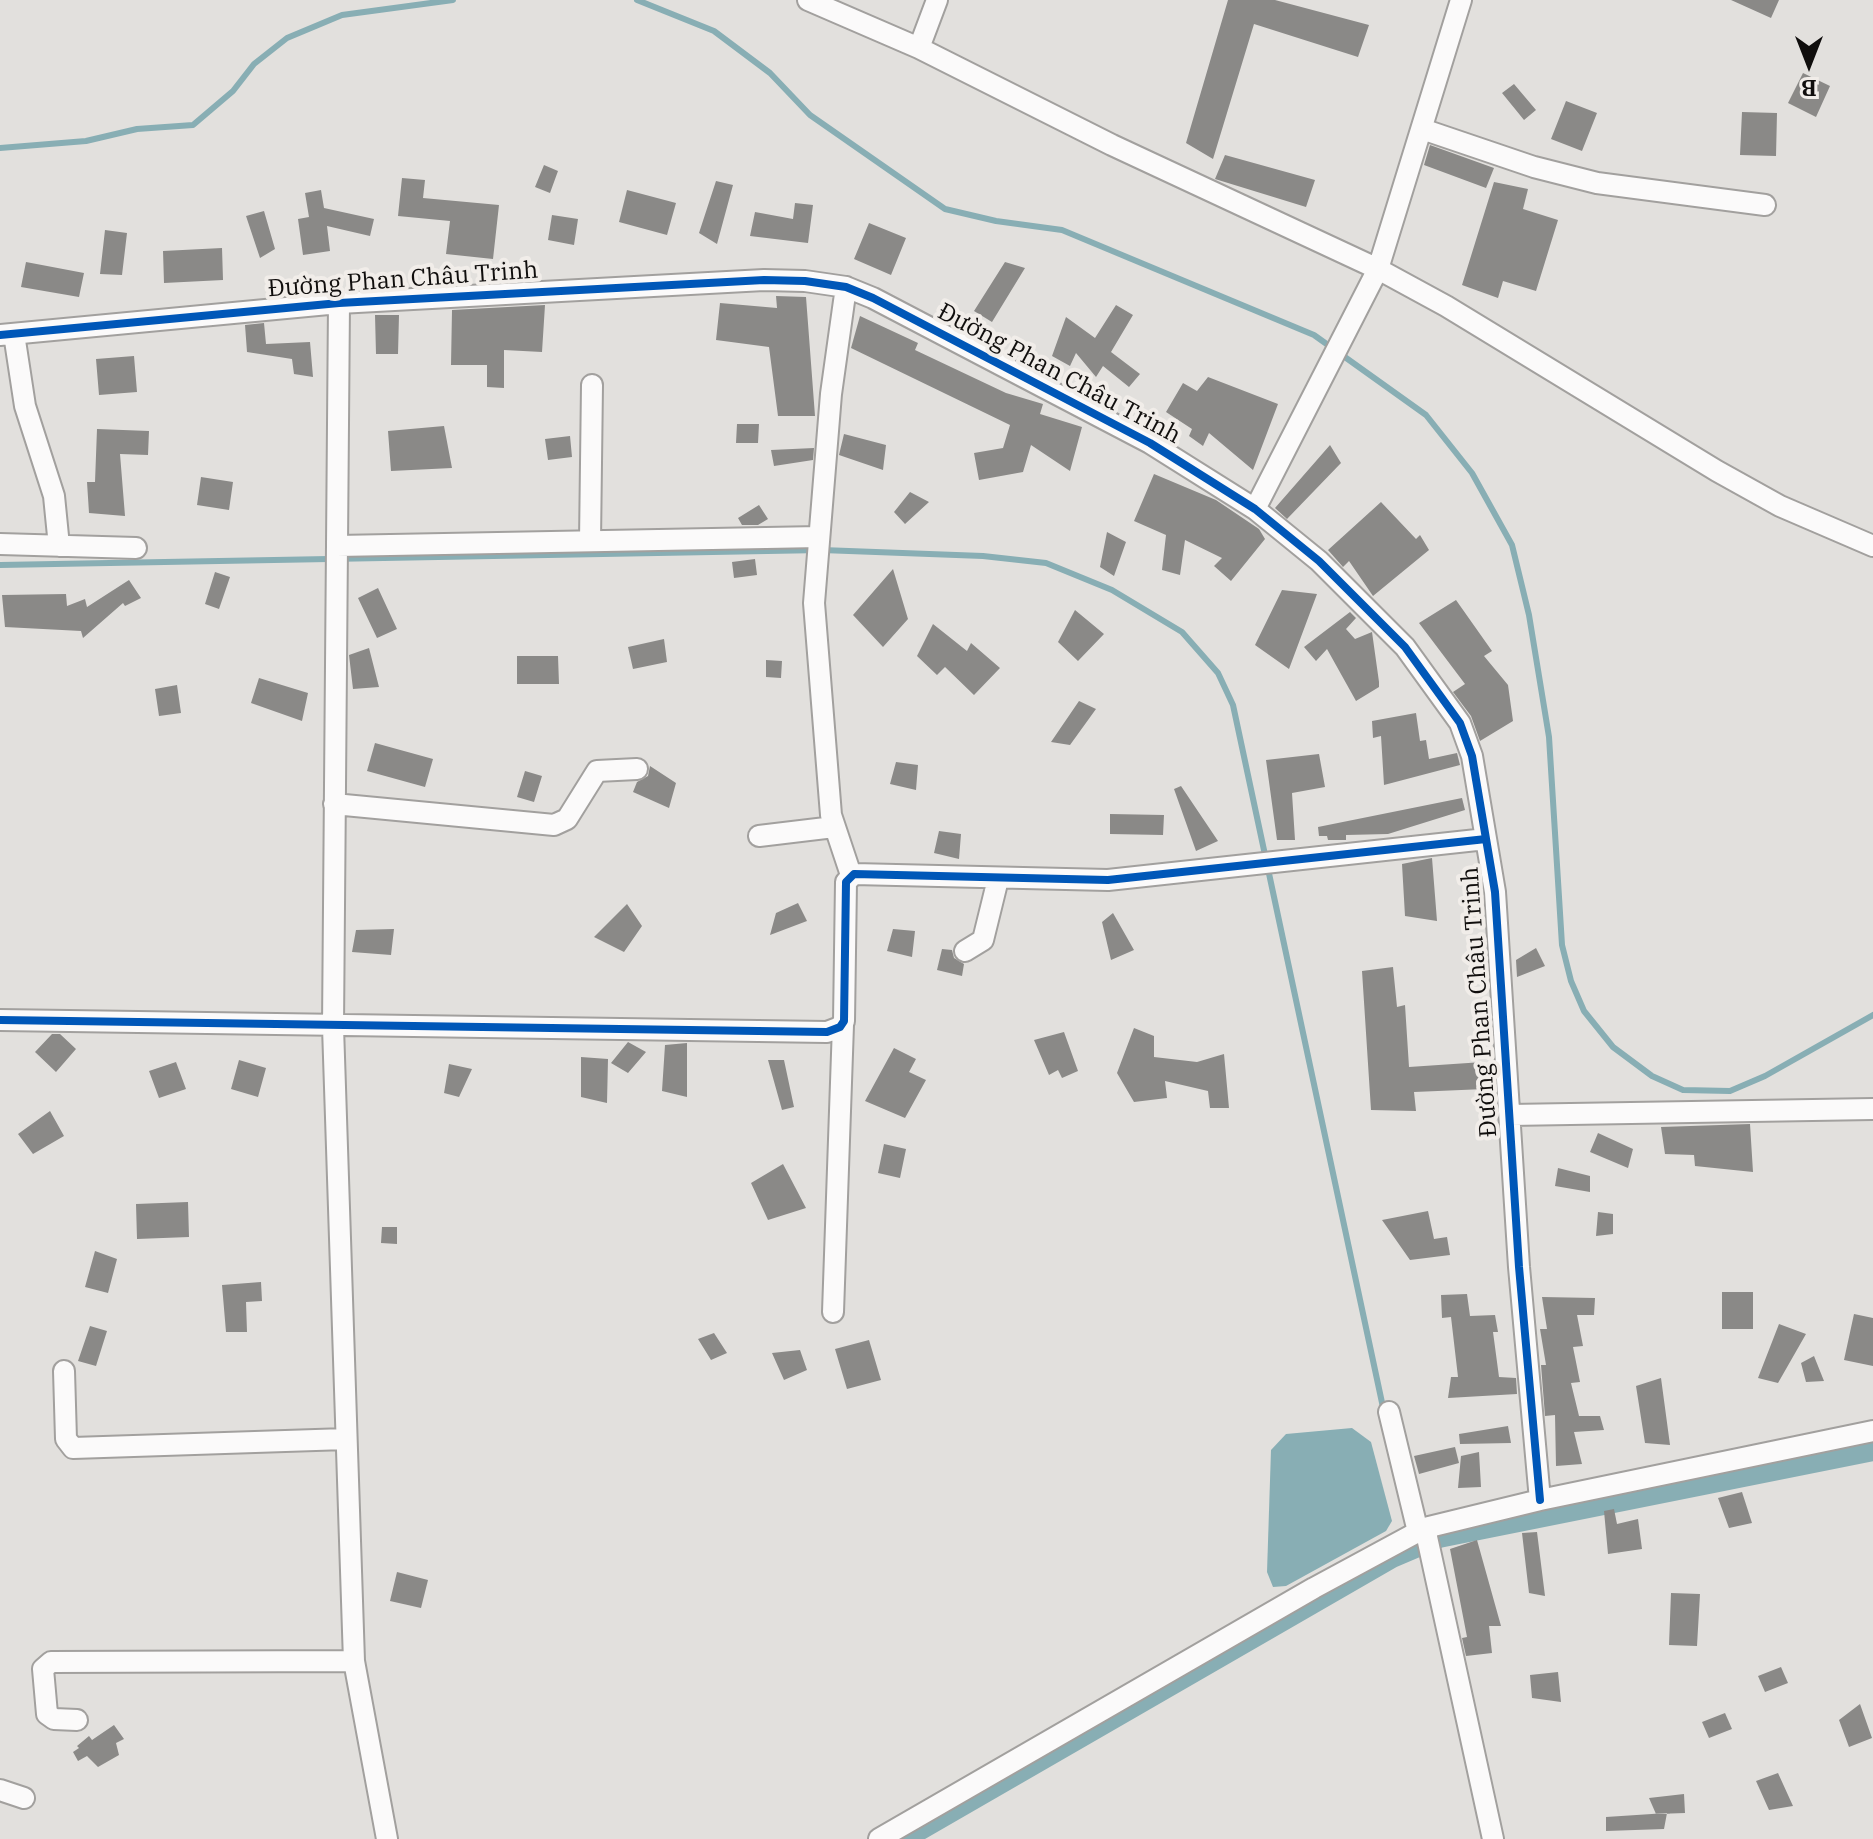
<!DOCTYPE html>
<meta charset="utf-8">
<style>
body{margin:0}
#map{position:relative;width:1873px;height:1839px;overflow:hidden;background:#e2e0dd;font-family:"IBM Plex Serif",serif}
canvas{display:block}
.north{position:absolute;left:1769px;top:24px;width:80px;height:80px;-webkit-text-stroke:6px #f1ede9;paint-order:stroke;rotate:180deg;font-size:22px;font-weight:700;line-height:32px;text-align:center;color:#100e0d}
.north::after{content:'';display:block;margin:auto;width:28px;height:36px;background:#100e0d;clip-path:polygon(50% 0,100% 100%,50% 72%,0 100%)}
</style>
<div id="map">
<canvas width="1873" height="1839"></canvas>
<div class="north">B</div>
</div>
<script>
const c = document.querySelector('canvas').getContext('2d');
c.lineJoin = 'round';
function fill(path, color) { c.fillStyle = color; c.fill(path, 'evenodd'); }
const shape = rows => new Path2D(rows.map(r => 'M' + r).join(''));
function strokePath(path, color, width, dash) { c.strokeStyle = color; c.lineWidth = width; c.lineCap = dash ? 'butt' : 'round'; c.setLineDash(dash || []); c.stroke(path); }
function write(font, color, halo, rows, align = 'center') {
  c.font = font + ' "IBM Plex Serif",serif'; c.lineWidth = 8; c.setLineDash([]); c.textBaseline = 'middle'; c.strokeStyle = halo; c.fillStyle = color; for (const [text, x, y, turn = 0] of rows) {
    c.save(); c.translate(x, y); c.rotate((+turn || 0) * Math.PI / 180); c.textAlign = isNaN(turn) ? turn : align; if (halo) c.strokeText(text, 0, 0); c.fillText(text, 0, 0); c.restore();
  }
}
fill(shape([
 [1352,1428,1371,1442,1392,1521,1386,1531,1286,1586,1273,1587,1267,1572,1271,1450,1286,1434]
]), '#88aeb4');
strokePath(shape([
 [637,0,714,31,770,73,810,115,945,209,996,221,1062,230,1314,335,1426,415,1472,473,1512,545,1529,615,1549,737,1562,945,1571,981,1584,1011,1613,1047,1652,1076,1683,1090,1730,1091,1765,1076,1873,1015],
 [0,148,86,141,137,129,193,125,233,91,254,64,287,38,342,15,453,0],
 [0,565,822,550,983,556,1046,563,1112,590,1182,632,1218,673,1233,705,1384,1412]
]), '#88aeb4', 6);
strokePath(shape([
 [905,1839,1392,1558,1439,1538,1873,1451]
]), '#88aeb4', 20);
fill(shape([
 [1228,0,1275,0,1369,25,1358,57,1254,24,1213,159,1186,143],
 [1731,0,1779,0,1771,18],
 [1803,73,1830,86,1816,117,1788,103],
 [1514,84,1536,110,1524,120,1502,93],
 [1566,101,1597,113,1582,151,1551,139],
 [1742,112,1777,113,1776,156,1740,155],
 [1430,145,1494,168,1486,188,1424,165],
 [1225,155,1315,180,1306,207,1215,179],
 [544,165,558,171,550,193,535,187],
 [402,178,425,180,423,198,499,205,493,259,446,254,450,221,398,216],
 [716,181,733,185,717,244,699,233],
 [1494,182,1528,189,1523,209,1558,220,1536,291,1503,281,1498,298,1462,285],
 [321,190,324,208,374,219,370,236,327,226,330,251,303,255,298,219,309,217,305,193],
 [627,190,676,203,667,235,619,222],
 [795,203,813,205,808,243,750,236,755,212,793,219],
 [264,211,275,249,260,258,246,216],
 [552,215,578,219,574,245,548,240],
 [869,223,906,238,891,275,854,259],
 [105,230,127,233,122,275,100,274],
 [222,248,223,280,164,283,163,251],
 [26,262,84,273,79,297,21,287],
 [1005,262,1025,268,992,322,974,311],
 [776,296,806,297,815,416,778,416,769,347,716,340,720,303,777,308],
 [545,305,542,352,504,350,504,388,487,387,487,365,451,365,452,310],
 [1116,305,1133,315,1111,352,1140,374,1129,387,1103,366,1096,377,1076,353,1070,366,1052,356,1066,317,1095,338],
 [375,315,399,315,398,354,376,354],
 [860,316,918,343,915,350,1006,393,1043,404,1040,414,1082,427,1070,471,1031,445,1023,472,979,480,974,453,1003,448,1010,425,851,348],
 [264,323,266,344,310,342,313,377,294,374,292,359,247,352,245,325],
 [134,356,137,392,99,395,96,359],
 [1208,377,1278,404,1253,470,1209,433,1203,446,1189,436,1192,429,1166,412,1183,383,1197,391],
 [737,424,759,424,758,443,736,443],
 [444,426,452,468,391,471,388,431],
 [97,429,149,431,148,455,120,454,125,516,89,513,87,482,95,482],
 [844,434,886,445,883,470,839,455],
 [570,436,572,457,548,460,545,439],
 [1330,445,1341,463,1287,519,1275,508],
 [814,448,813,460,774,466,771,450],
 [1154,474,1216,500,1259,529,1265,539,1231,581,1214,566,1222,558,1185,540,1180,575,1162,570,1166,535,1134,521],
 [201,477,233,482,229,510,197,505],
 [910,492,929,502,905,524,894,512],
 [1381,502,1416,539,1420,535,1429,550,1373,596,1349,561,1343,567,1328,550],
 [759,505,768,519,758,525,742,525,738,518],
 [1107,532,1126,542,1114,576,1100,567],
 [755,559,757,575,734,578,732,562],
 [893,569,908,619,883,647,853,615],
 [215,572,230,577,219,609,205,604],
 [129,580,141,598,125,606,123,603,83,638,81,631,5,627,2,595,66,594,67,606,85,599,87,607],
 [378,588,397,629,377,638,358,598],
 [1282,590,1317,594,1289,669,1255,645],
 [1456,600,1492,651,1484,656,1508,685,1513,721,1480,741,1471,716,1453,692,1465,684,1419,623],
 [1075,610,1104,634,1078,661,1058,642],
 [1350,612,1356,618,1346,629,1355,639,1372,632,1379,682,1379,687,1356,701,1327,649,1316,661,1304,647],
 [933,624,967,651,971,643,1000,668,974,695,945,667,937,675,917,656],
 [664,639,667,662,633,669,628,647],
 [369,648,379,687,353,689,349,655],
 [517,656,558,656,559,684,517,684],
 [766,660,782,661,781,678,766,677],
 [259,678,308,693,302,721,251,703],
 [177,685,181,713,159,716,155,689],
 [1079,701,1096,709,1070,745,1051,742],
 [1416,713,1420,741,1426,740,1429,759,1457,753,1460,765,1384,785,1381,736,1373,738,1372,721],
 [375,743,433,759,425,787,367,771],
 [1319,754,1325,787,1292,793,1295,840,1277,840,1266,760],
 [896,762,918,765,916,790,890,784],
 [650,766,676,783,669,808,633,792,637,782,648,776],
 [525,771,542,776,534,802,517,797],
 [1181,786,1218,841,1196,851,1174,789],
 [1462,798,1465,810,1388,834,1346,835,1346,840,1328,840,1327,836,1319,836,1318,827],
 [1110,814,1164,815,1163,835,1110,834],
 [939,831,961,834,959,859,934,853],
 [1432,858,1437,921,1405,916,1402,864],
 [798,903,807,921,770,935,776,913],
 [627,904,642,926,624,952,594,937],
 [1113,913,1134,950,1111,960,1102,922],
 [394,929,391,955,352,952,356,930],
 [893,929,915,931,912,957,887,951],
 [1536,948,1545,966,1517,977,1516,960],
 [942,949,952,950,954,958,964,964,962,976,937,970],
 [1393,967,1397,1007,1405,1005,1409,1067,1483,1062,1485,1089,1414,1092,1416,1111,1371,1110,1362,971],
 [1134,1028,1154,1036,1154,1057,1197,1062,1224,1054,1229,1108,1210,1108,1208,1091,1165,1081,1167,1098,1134,1102,1117,1073],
 [1064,1032,1078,1071,1062,1078,1058,1070,1049,1075,1034,1040],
 [52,1034,60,1034,76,1049,56,1072,35,1052],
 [628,1042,646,1052,628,1073,611,1063],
 [687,1043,687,1097,662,1091,665,1045],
 [894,1048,916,1059,909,1072,926,1080,905,1118,865,1101],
 [581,1057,608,1059,607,1103,581,1097],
 [239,1060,266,1068,258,1097,231,1089],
 [768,1060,784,1060,794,1107,782,1110],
 [176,1062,186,1089,159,1098,149,1071],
 [449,1064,472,1069,459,1097,444,1093],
 [50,1111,64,1136,33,1154,18,1134],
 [1750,1124,1753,1172,1695,1166,1694,1155,1665,1154,1661,1127],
 [1598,1133,1633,1149,1628,1168,1590,1152],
 [884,1144,906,1149,900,1178,878,1173],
 [783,1164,806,1208,768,1220,751,1183],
 [1558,1168,1590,1176,1590,1192,1555,1186],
 [188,1202,189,1237,137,1239,136,1204],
 [1428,1211,1434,1239,1447,1237,1450,1255,1410,1260,1382,1220],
 [1598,1212,1613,1214,1613,1234,1596,1236],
 [382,1227,397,1227,397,1244,381,1243],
 [95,1251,117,1259,108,1293,85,1287],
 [261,1282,262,1301,246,1302,247,1332,226,1332,222,1285],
 [1722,1292,1753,1292,1753,1329,1722,1329],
 [1467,1294,1470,1316,1495,1315,1498,1332,1493,1332,1499,1377,1516,1378,1517,1394,1448,1398,1451,1377,1458,1377,1451,1317,1442,1318,1441,1295],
 [1542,1297,1595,1298,1594,1315,1577,1315,1583,1346,1573,1347,1580,1382,1571,1383,1579,1416,1600,1416,1604,1430,1574,1432,1582,1464,1556,1466,1555,1415,1545,1416,1541,1365,1546,1365,1540,1329,1547,1329],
 [1854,1314,1873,1318,1873,1366,1844,1360],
 [1779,1324,1806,1334,1778,1383,1758,1378],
 [90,1326,107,1331,96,1366,78,1361],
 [714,1333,727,1353,711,1360,698,1339],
 [869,1340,881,1380,847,1389,835,1349],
 [800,1350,807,1370,784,1380,772,1353],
 [1814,1356,1824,1381,1806,1382,1801,1363],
 [1661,1378,1670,1445,1645,1443,1636,1386],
 [1508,1426,1511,1443,1460,1444,1459,1434],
 [1455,1447,1459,1463,1419,1474,1414,1456],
 [1479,1452,1481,1487,1458,1488,1461,1456],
 [1742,1492,1752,1523,1729,1528,1718,1498],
 [1614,1509,1617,1524,1638,1519,1642,1549,1608,1554,1604,1511],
 [1537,1532,1545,1596,1529,1593,1522,1533],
 [1477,1540,1501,1626,1489,1626,1492,1653,1466,1656,1462,1638,1467,1637,1450,1549],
 [397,1572,428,1580,421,1608,390,1601],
 [1671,1593,1700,1594,1697,1646,1669,1645],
 [1781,1667,1788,1683,1765,1692,1758,1676],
 [1558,1672,1561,1702,1532,1698,1530,1675],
 [1860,1704,1872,1738,1849,1747,1839,1720],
 [1725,1713,1732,1729,1709,1738,1702,1722],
 [114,1725,124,1739,116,1743,119,1755,98,1767,87,1756,78,1761,73,1752,79,1748,77,1746,89,1736,92,1740],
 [1778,1773,1793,1806,1769,1810,1756,1781],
 [1684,1794,1685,1813,1656,1814,1649,1798],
 [1667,1813,1664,1829,1606,1831,1606,1817]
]), '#8a8987');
const minor = shape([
 [808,0,919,48,1112,145,1378,269,1446,306,1717,471,1780,506,1873,546],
 [919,48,937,0],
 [1422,129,1534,167,1597,183,1765,205],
 [846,287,831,394,814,603,831,815,851,875],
 [339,303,333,1027,354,1661,387,1839],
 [14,334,25,406,54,496,59,546],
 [0,335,339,303,764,280,805,281,846,287,873,298,1150,443,1255,509,1319,561,1405,647,1460,723,1472,756,1495,892,1519,1267,1540,1500],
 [1255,509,1378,269,1461,0],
 [590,541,592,385],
 [0,544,136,548],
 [337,546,819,537],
 [334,804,554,825,567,819,597,771,637,769],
 [759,836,834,827],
 [965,951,983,940,998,879],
 [0,1020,827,1032,840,1027,844,1021,846,882,854,874,1108,880,1486,839],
 [1510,1115,1873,1109],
 [833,1312,843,1025],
 [64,1371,66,1439,73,1448,346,1439],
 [1389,1412,1418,1532],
 [1425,1528,1493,1839],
 [77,1720,54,1719,47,1714,43,1669,51,1662,354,1661],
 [0,1790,24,1798],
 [879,1839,1314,1588,1425,1528,1540,1500,1873,1431]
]);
strokePath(minor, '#a2a09e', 24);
strokePath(minor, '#fbfafa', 20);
strokePath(shape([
 [0,335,339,303,764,280,805,281,846,287,873,298,1150,443,1255,509,1319,561,1405,647,1460,723,1472,756,1495,892,1519,1267,1540,1500],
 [0,1020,827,1032,840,1027,844,1021,846,882,854,874,1108,880,1486,839]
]), '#0057b8', 8);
write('24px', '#100e0d', '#f1ede9', [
 ["Đường Phan Châu Trinh",403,280,-4],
 ["Đường Phan Châu Trinh",1059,374,28],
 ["Đường Phan Châu Trinh",1480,1002,-94]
]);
</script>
